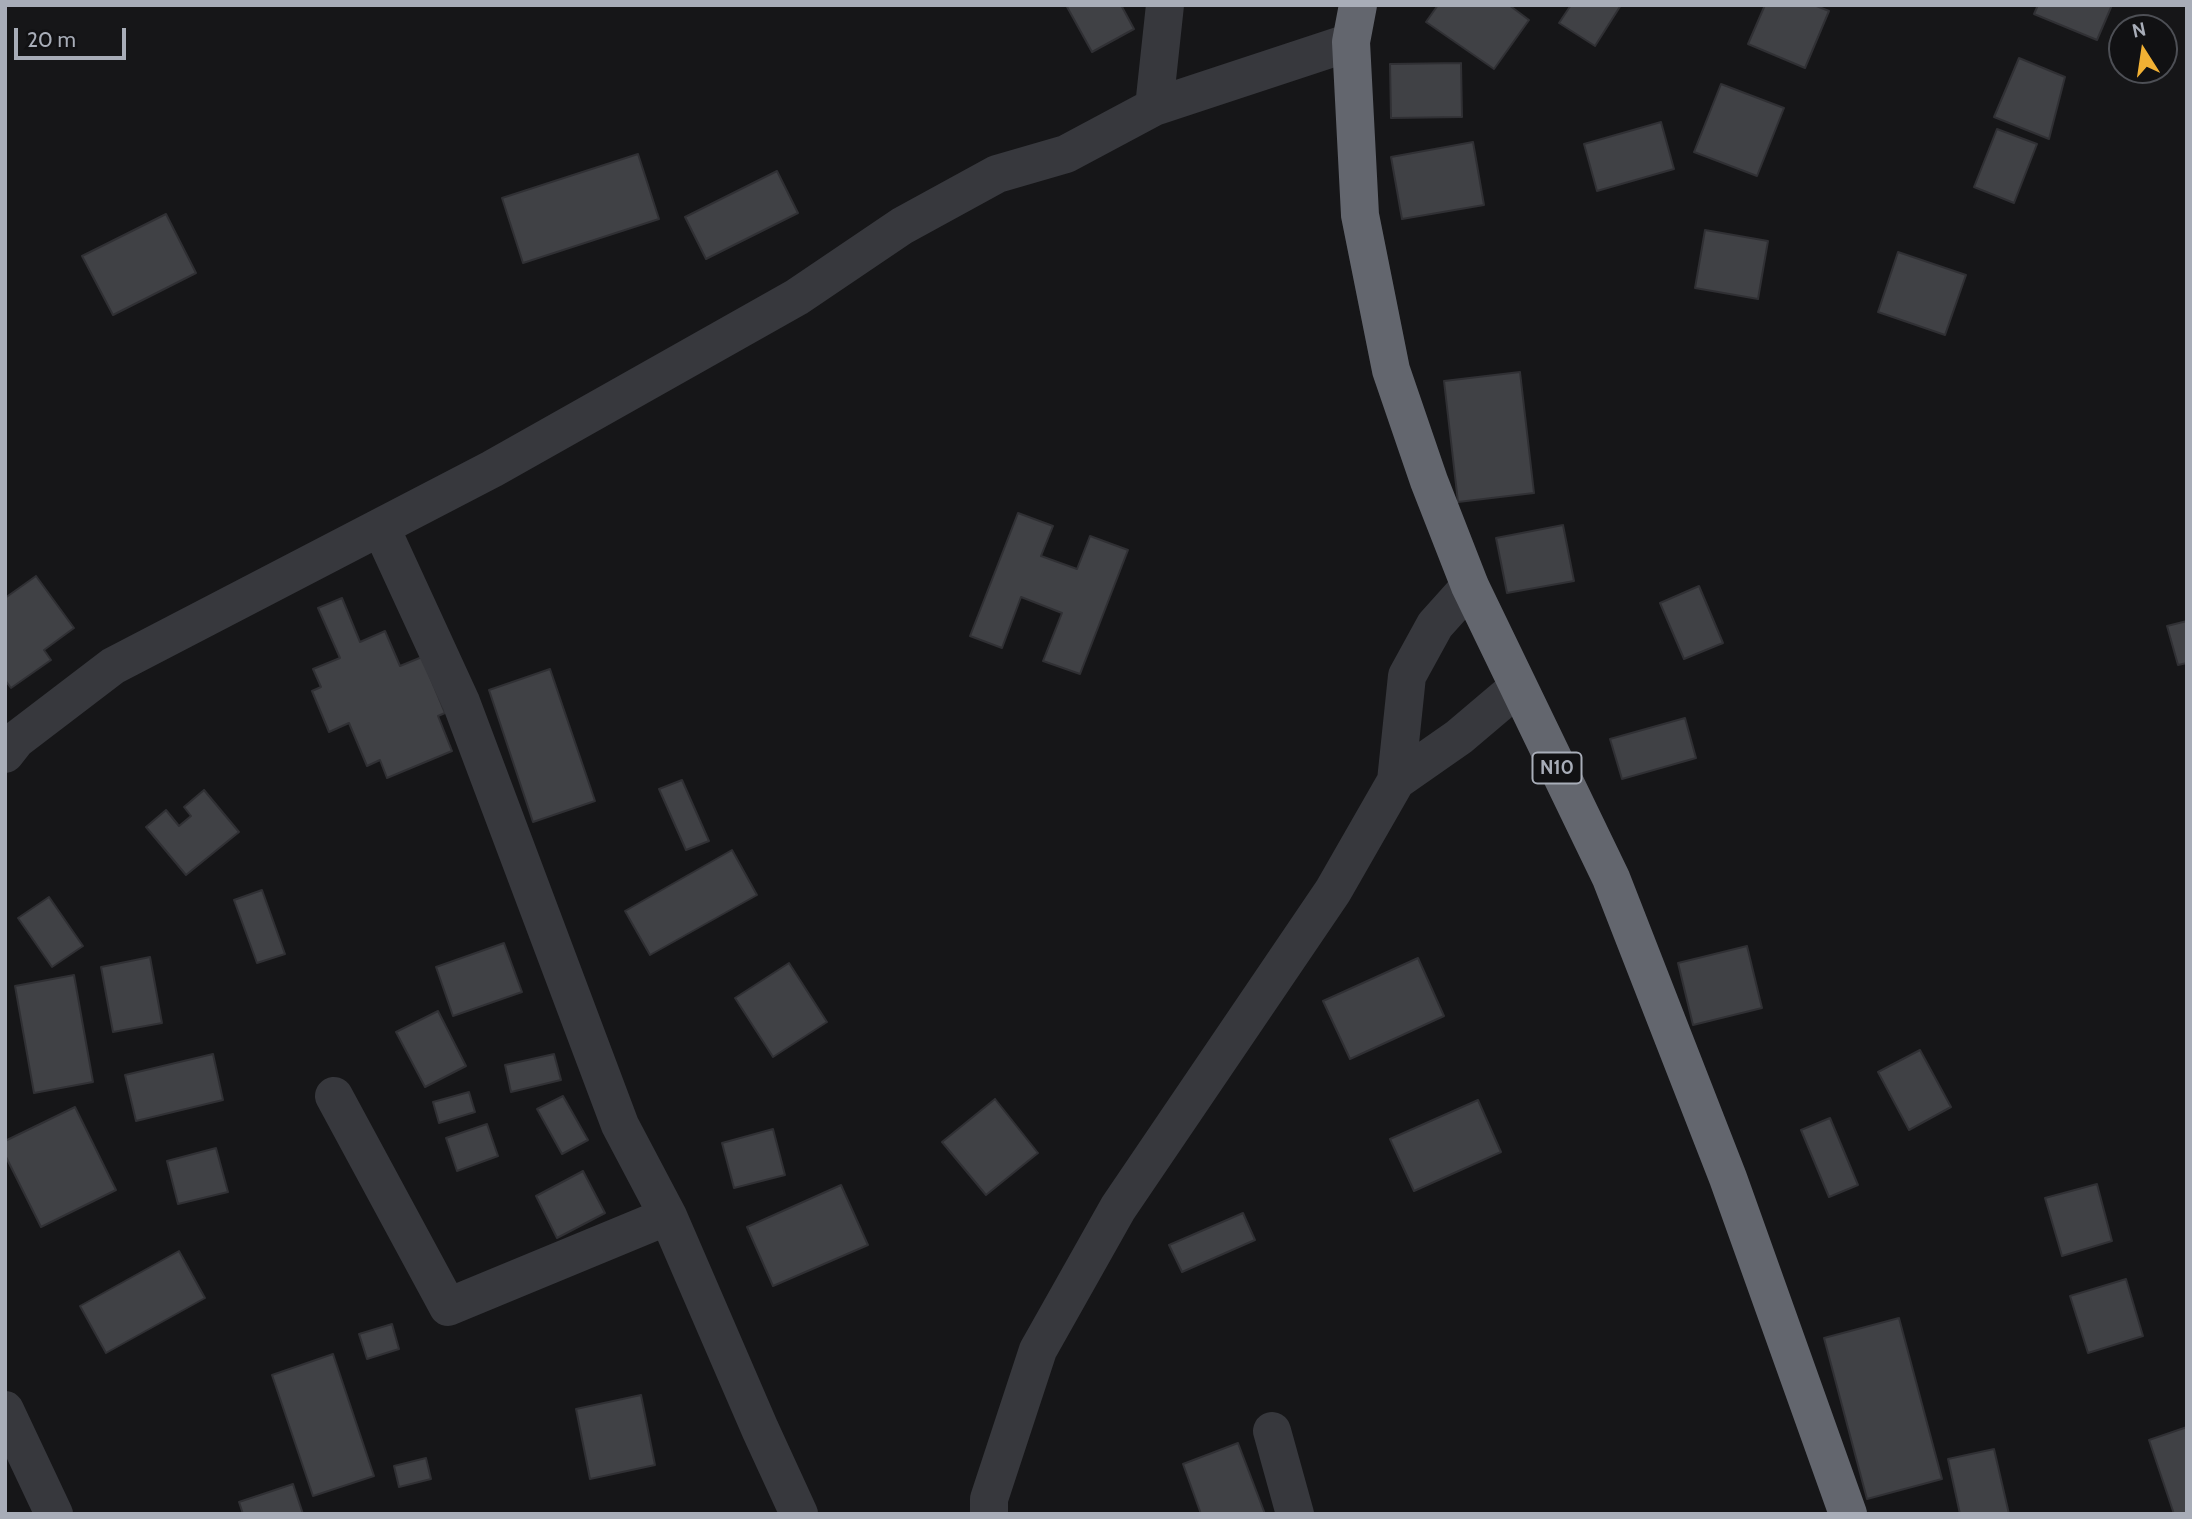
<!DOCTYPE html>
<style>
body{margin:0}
#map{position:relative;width:2192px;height:1519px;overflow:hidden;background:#161618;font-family:Cabin,sans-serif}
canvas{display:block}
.frame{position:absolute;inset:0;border:7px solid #a8adb8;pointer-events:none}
.north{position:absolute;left:2108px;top:14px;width:70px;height:70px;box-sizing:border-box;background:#111113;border:2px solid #4d4f55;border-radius:50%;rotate:348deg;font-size:19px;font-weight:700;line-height:28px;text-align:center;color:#a8adb8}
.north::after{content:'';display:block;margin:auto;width:24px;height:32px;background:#f2b134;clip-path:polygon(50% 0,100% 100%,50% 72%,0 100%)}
.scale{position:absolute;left:14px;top:28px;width:112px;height:32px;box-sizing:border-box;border:4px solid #a8adb8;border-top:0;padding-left:9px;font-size:21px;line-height:24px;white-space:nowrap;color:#a8adb8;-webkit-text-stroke:5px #111113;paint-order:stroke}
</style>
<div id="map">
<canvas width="2192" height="1519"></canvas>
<div class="frame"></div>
<div class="north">N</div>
<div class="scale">20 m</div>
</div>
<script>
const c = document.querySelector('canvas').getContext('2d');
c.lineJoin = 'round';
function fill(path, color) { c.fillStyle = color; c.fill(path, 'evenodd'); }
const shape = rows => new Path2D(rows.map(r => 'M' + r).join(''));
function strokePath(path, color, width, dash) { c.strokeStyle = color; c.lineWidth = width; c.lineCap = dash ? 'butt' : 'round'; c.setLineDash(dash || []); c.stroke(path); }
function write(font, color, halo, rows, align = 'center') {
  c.font = font + ' Cabin,sans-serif'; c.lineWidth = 7; c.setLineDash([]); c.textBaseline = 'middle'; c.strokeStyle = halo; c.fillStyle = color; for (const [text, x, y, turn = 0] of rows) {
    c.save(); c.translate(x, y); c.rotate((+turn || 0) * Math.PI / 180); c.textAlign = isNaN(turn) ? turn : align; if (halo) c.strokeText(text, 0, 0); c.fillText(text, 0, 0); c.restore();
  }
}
const building = shape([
 [1066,5,1121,5,1134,29,1092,52,1066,5],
 [1438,5,1509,5,1529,20,1494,69,1426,22,1438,5],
 [1571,5,1621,5,1595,46,1559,23,1571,5],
 [1765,5,1814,5,1829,11,1805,68,1748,44,1765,5],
 [2038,5,2112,5,2097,40,2034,14,2038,5],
 [2019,58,2065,77,2049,139,1994,117,2019,58],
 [1461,63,1462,117,1391,118,1390,64,1461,63],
 [1721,84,1784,108,1757,176,1694,152,1721,84],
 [1661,122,1674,169,1597,191,1584,144,1661,122],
 [1997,129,2037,144,2014,203,1974,187,1997,129],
 [1473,142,1484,205,1402,219,1391,157,1473,142],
 [638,154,659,219,523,263,502,198,638,154],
 [777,171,798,213,706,259,685,217,777,171],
 [166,214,196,273,113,315,82,256,166,214],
 [1705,230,1768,241,1758,299,1695,288,1705,230],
 [1898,252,1966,275,1945,335,1878,312,1898,252],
 [1520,372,1534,493,1458,502,1444,381,1520,372],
 [1018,513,1053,526,1041,556,1077,569,1090,536,1128,550,1080,674,1043,661,1062,613,1021,597,1002,648,970,636,1018,513],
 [1563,525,1574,581,1507,593,1496,538,1563,525],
 [36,576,74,628,44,650,51,660,11,688,5,680,5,598,36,576],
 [1699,586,1723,643,1684,659,1660,603,1699,586],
 [342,598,360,642,385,631,400,666,422,657,445,713,438,716,452,751,387,778,380,760,367,766,349,723,329,732,312,691,321,687,313,669,340,658,318,608,342,598],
 [2187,621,2187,663,2178,665,2167,626,2187,621],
 [550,669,595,801,533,822,489,690,550,669],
 [1685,718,1696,758,1622,779,1610,739,1685,718],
 [682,780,709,841,686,850,659,789,682,780],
 [204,790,239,832,186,875,146,827,166,810,179,826,191,816,184,807,204,790],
 [732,850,757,895,650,955,625,911,732,850],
 [262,890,285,954,257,963,234,900,262,890],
 [49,897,83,946,52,967,18,918,49,897],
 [504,943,522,992,453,1016,436,967,504,943],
 [1747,946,1762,1008,1693,1025,1678,963,1747,946],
 [150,957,162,1023,113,1032,101,967,150,957],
 [1418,958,1444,1016,1350,1059,1323,1001,1418,958],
 [789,963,827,1022,773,1057,735,998,789,963],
 [74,975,93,1082,34,1093,15,986,74,975],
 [438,1011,466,1066,425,1087,396,1032,438,1011],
 [1920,1050,1951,1107,1909,1130,1878,1072,1920,1050],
 [213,1054,223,1100,136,1121,125,1075,213,1054],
 [554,1054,561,1080,511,1092,505,1065,554,1054],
 [469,1092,475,1112,439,1123,433,1102,469,1092],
 [563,1096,588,1140,562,1154,537,1109,563,1096],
 [995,1099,1038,1153,986,1195,942,1142,995,1099],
 [1478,1100,1501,1152,1414,1191,1390,1139,1478,1100],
 [75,1107,116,1190,41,1227,5,1155,5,1141,75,1107],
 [1830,1118,1858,1185,1829,1197,1801,1130,1830,1118],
 [487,1124,498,1156,457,1171,446,1138,487,1124],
 [773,1129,785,1175,734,1188,722,1143,773,1129],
 [216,1148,228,1192,178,1204,167,1161,216,1148],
 [583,1171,605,1213,557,1238,536,1196,583,1171],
 [2097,1184,2112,1241,2062,1256,2045,1198,2097,1184],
 [841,1185,868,1245,773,1286,747,1227,841,1185],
 [1243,1213,1255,1240,1182,1272,1169,1245,1243,1213],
 [179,1251,205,1298,106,1353,80,1306,179,1251],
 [2126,1279,2143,1336,2088,1353,2070,1296,2126,1279],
 [1899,1318,1942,1479,1867,1499,1824,1338,1899,1318],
 [392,1324,399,1349,367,1359,359,1334,392,1324],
 [333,1354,374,1476,313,1496,272,1375,333,1354],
 [641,1395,655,1465,590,1479,576,1409,641,1395],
 [2187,1427,2187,1514,2174,1514,2149,1440,2187,1427],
 [1238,1443,1265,1514,1201,1514,1183,1464,1238,1443],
 [1994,1449,2009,1514,1960,1514,1948,1459,1994,1449],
 [426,1458,431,1479,399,1487,394,1466,426,1458],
 [293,1484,303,1514,243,1514,239,1502,293,1484]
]);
fill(building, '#404145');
strokePath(building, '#303034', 2);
strokePath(shape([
 [1154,107,1165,5],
 [381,528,461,702,620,1125,668,1216,760,1429,799,1514],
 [5,754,16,740,113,666,492,469,797,297,902,226,997,174,1066,154,1154,107,1351,42],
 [1396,781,1459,737,1518,687],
 [334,1096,448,1307,668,1216],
 [5,1410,54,1514],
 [1272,1431,1295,1514],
 [989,1514,989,1499,1038,1350,1118,1208,1333,891,1396,781,1407,676,1435,625,1470,586]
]), '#37383d', 38);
strokePath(shape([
 [1358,5,1351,42,1360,215,1391,370,1429,481,1470,586,1611,878,1728,1178,1848,1514]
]), '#63666e', 38);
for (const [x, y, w] of [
 [1557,768,49]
]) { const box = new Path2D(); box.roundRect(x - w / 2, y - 15.5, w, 31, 5); c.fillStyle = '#111113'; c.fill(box); strokePath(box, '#a8adb8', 2); }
write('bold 19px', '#a8adb8', null, [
 ["N10",1557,768]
]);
</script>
